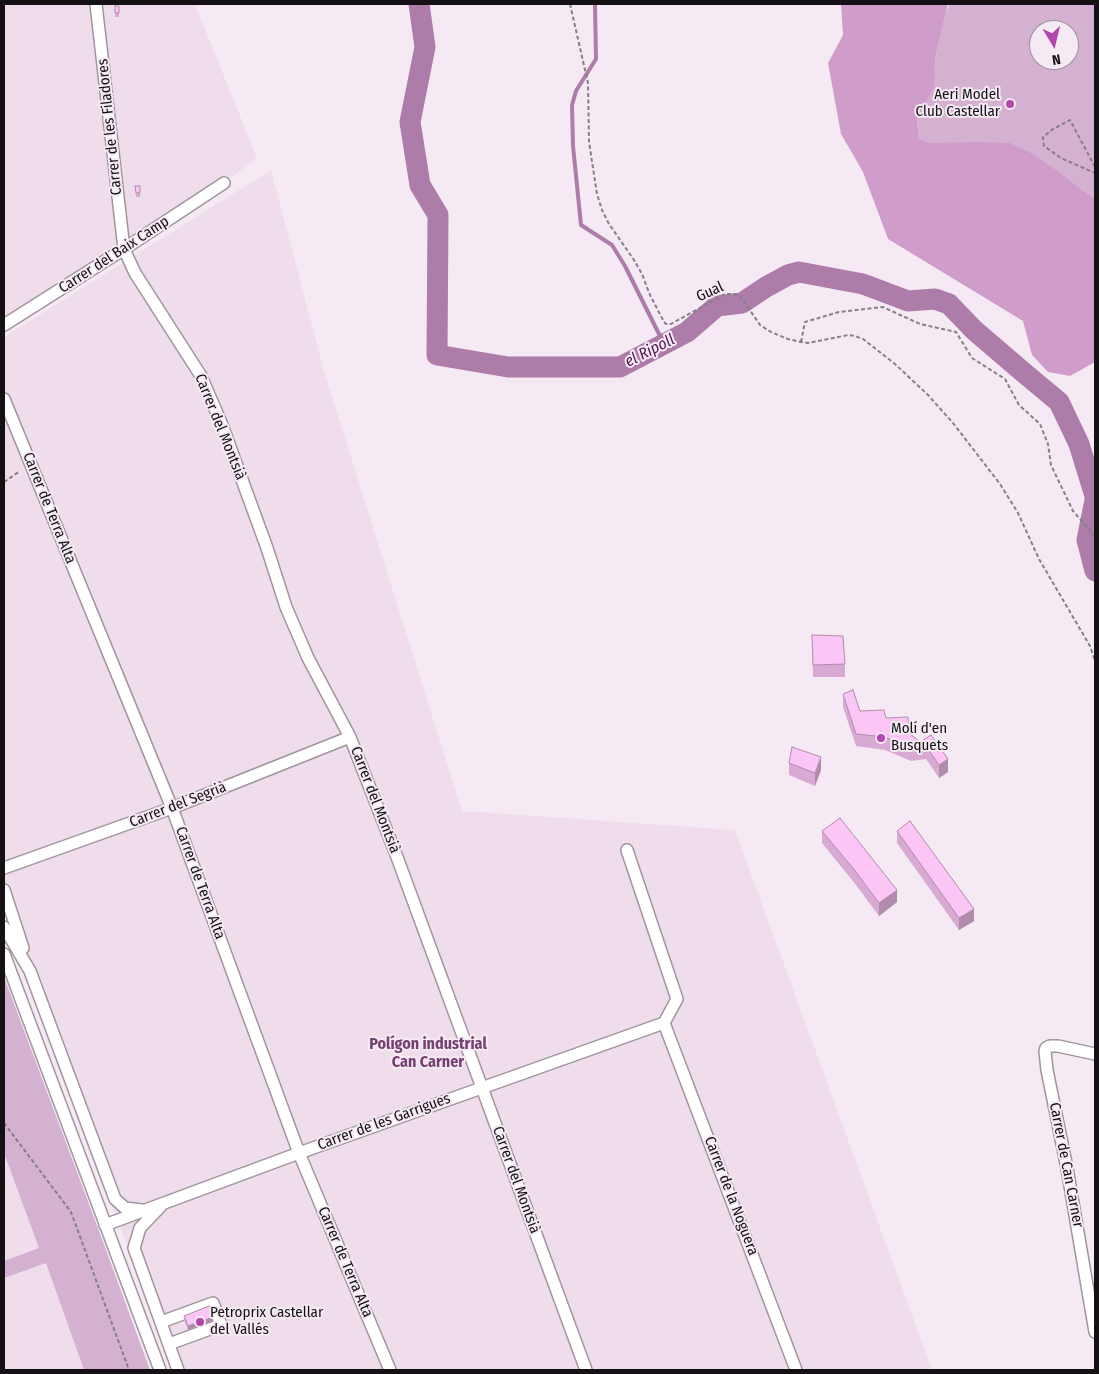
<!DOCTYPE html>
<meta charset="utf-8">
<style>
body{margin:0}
#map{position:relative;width:1099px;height:1374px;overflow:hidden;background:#f5eaf4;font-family:"Fira Sans Condensed",sans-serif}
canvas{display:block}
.frame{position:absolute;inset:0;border:5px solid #141014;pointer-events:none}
.north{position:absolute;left:1029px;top:20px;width:50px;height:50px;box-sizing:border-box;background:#f5eaf4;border:1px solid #9b939a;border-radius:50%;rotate:171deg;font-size:14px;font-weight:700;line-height:20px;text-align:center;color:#141014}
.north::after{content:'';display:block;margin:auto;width:18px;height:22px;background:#b148ab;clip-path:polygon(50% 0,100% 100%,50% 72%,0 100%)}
</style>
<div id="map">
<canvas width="1099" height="1374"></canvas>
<div class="frame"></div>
<div class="north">N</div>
</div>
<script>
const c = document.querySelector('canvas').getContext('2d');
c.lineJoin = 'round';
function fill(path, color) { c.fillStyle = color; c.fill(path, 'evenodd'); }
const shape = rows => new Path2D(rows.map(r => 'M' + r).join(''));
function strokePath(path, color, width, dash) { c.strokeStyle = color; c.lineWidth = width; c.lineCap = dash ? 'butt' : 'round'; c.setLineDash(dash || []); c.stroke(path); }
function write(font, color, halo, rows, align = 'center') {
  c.font = font + ' "Fira Sans Condensed",sans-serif'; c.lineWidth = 4; c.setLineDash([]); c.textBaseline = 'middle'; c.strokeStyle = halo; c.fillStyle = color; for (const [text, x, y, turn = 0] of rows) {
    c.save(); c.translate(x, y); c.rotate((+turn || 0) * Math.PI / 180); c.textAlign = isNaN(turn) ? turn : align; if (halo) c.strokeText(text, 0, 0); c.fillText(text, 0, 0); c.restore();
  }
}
fill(shape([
 [4,4,195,4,257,158,224,183,4,325],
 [271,170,324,371,462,811,735,830,932,1370,172,1370,4,908,4,337],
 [4,1004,139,1370,4,1370]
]), '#efddec');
fill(shape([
 [950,4,1095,4,1095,199,1050,165,1030,152,1011,143,932,143,919,139,917,119,933,88,935,59,946,12],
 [1039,30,1069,30,1069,60,1039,60],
 [4,977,95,1220,150,1370,84,1370,46,1263,4,1278,4,1261,39,1248,4,1153]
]), '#d5b1d1');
fill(shape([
 [841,4,948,4,935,59,934,88,917,119,919,139,932,143,978,142,1011,143,1030,152,1050,165,1095,199,1095,362,1070,376,1048,372,1032,355,1023,321,888,239,863,172,841,134,828,63,843,35]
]), '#d09dcb');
strokePath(shape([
 [595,4,596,59,576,91,572,105,573,146,581,225,612,245,625,266,664,344]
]), '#ae7ca9', 4);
strokePath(shape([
 [419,4,425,47,410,122,420,185,438,215,437,355,508,367,620,367,687,332,717,306,742,303,766,287,788,275,799,272,863,284,908,301,935,299,949,304,974,330,1023,372,1059,402,1079,444,1095,496],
 [1095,500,1087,540,1095,571]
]), '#ae7ca9', 21);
const minor = shape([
 [96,4,124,249,135,273,201,376,222,425,267,548,286,607,308,658,350,737,397,857,586,1370],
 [4,325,124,249,224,183],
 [4,399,172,808,299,1153,390,1370],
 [627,850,677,999,664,1023],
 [4,868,172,808,350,737],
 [4,890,23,948],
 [4,927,30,971,115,1199,125,1208,142,1210],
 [4,954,160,1370],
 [664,1023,796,1370],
 [1095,1054,1058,1046,1050,1046,1046,1048,1045,1051,1047,1070,1067,1168,1095,1332],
 [161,1206,140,1228,134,1248,178,1370],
 [105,1225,299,1153,664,1023],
 [161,1322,213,1303,221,1325,169,1344]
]);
strokePath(minor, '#a0959e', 14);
strokePath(shape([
 [570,4,588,83,589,142,597,194,602,210,609,224,634,260,642,274,650,295,664,322,666,324,671,324,725,294,734,294,741,297,760,325,771,332,788,339,801,342,808,343,848,335,855,336,863,339,895,364,928,395,953,423,1000,484,1018,513,1039,559,1090,646,1095,661],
 [1095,167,1070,120,1053,129,1043,137,1044,146,1061,158,1095,173],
 [801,342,805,322,839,312,883,307,920,324,956,332,972,358,1005,379,1019,405,1040,424,1048,444,1051,465,1073,511,1095,536],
 [4,482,20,471],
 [4,1123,71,1212,129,1370]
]), '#867f86', 2, [4, 2.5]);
strokePath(minor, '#fff', 11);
fill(shape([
 [115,6,119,13,119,17,115,17],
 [135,186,140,193,140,197,136,197],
 [812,635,845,664,845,677,813,677],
 [843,694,860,711,886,718,909,733,920,742,931,735,948,772,939,778,926,759,911,761,885,750,856,746,843,707],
 [789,763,821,770,815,786,789,775],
 [822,831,897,902,879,916,856,885,822,843],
 [897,831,974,921,959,930,897,843],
 [184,1316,213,1321,188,1330,184,1320]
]), '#d8aad3');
fill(shape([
 [821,757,821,770,815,786,815,773],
 [948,759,948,772,939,778,939,765],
 [897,890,897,902,879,916,879,903],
 [974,909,974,921,959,930,959,918],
 [213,1317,213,1321,188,1330,188,1326]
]), '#b08bac');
const building = shape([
 [115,6,119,6,119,13,115,13,115,6],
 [135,186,140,186,140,193,136,193,135,186],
 [812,635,843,636,845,664,813,665,812,635],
 [853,690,860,711,884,710,886,718,908,717,909,733,920,742,931,735,948,759,939,765,926,746,911,749,885,737,856,734,843,694,853,690],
 [792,747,821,757,815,773,789,763,792,747],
 [840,818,897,890,879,903,856,872,822,831,840,818],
 [910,821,974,909,959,918,897,831,910,821],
 [209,1306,213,1317,188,1326,184,1316,209,1306]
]);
fill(building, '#fbc6f5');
strokePath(building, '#b08bac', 1);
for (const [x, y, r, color] of [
 [1010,104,5,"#b148ab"],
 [881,738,5,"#b148ab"],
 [200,1322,5,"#b148ab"]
]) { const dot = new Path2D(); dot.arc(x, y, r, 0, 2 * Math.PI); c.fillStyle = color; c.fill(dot); strokePath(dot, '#f5eaf4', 2); }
write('15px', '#141014', '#f5eaf4', [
 ["Aeri Model",1000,95,"right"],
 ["Club Castellar",1000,112,"right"],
 ["Molí d'en",891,729],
 ["Busquets",891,746],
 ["Petroprix Castellar",210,1313],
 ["del Vallés",210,1330]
], 'left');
write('15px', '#141014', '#f5eaf4', [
 ["Carrer de les Filadores",110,127,-96],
 ["Carrer del Baix Camp",114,255,-33],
 ["Gual",710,292,-24],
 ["Carrer del Montsià",220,427,68],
 ["Carrer de Terra Alta",49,508,68],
 ["Carrer del Montsià",375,800,69],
 ["Carrer del Segrià",178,805,-21],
 ["Carrer de Terra Alta",200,883,70],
 ["Carrer de les Garrigues",384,1122,-20],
 ["Carrer de Can Carner",1066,1165,79],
 ["Carrer del Montsià",516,1180,70],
 ["Carrer de la Noguera",731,1196,69],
 ["Carrer de Terra Alta",345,1262,67]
]);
write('italic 16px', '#51154e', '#f5eaf4', [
 ["el Ripoll",650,351,-27]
]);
write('bold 16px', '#764172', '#f5eaf4', [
 ["Polígon industrial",428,1045],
 ["Can Carner",428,1063]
]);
</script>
